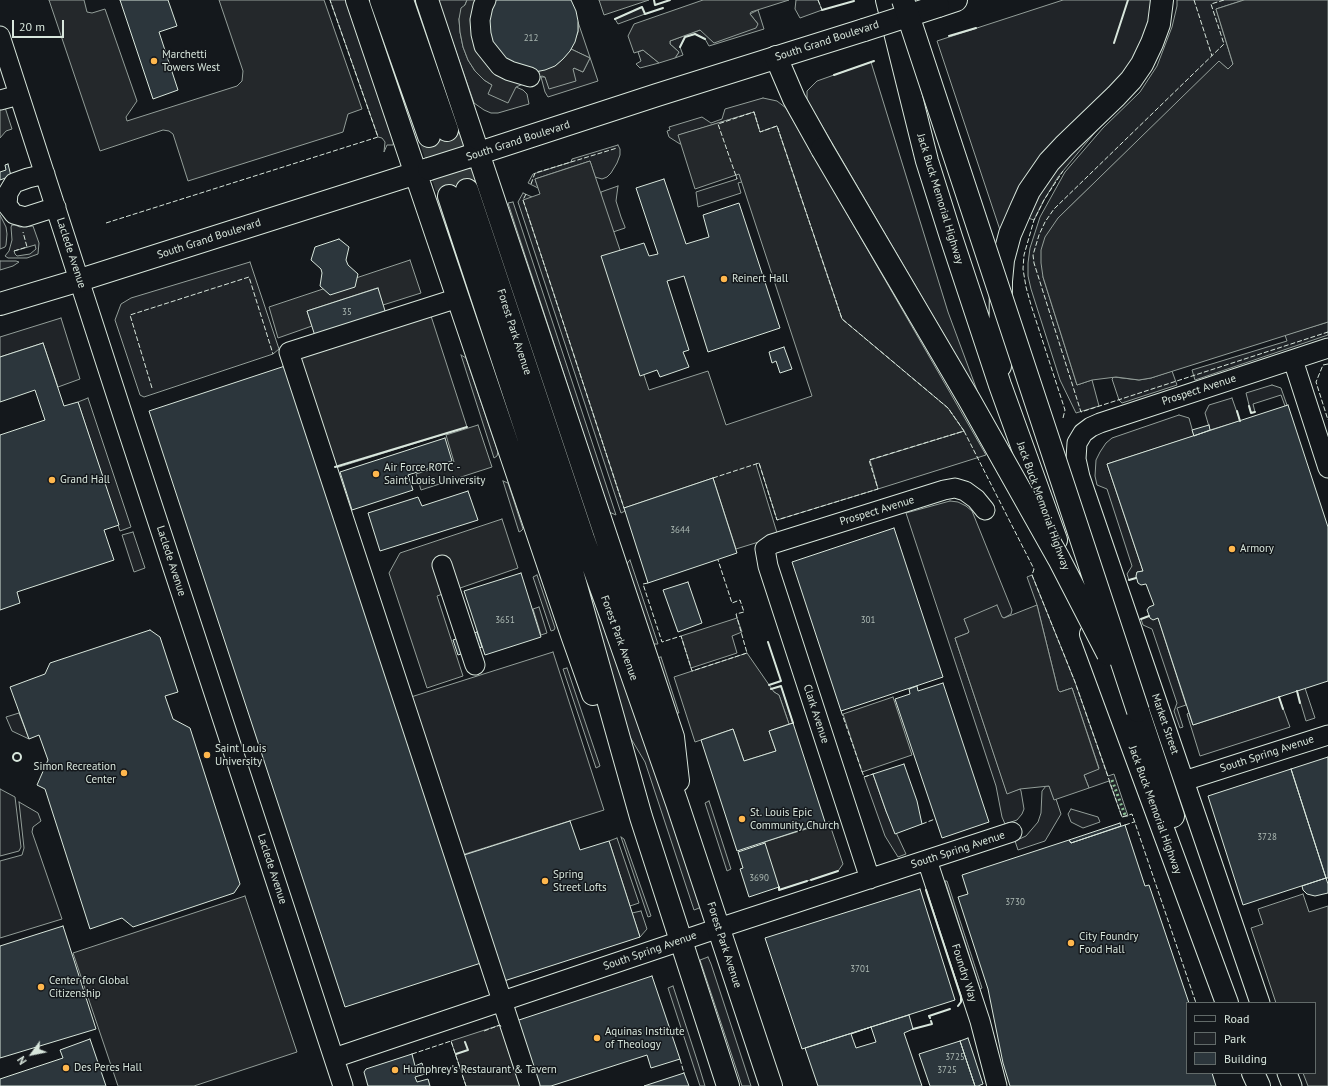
<!DOCTYPE html>
<style>
body{margin:0}
#map{position:relative;width:1328px;height:1086px;overflow:hidden;background:#14181c;font-family:"PT Sans",sans-serif}
canvas{display:block}
.legend{position:absolute;left:1186px;top:1002px;width:130px;height:72px;box-sizing:border-box;background:#14181c;border:1px solid #626a69;margin:0;padding:5px 7px;list-style:none;font-size:12px;color:#d8e6dc}
.legend li{display:flex;align-items:center;gap:8px;height:20px}
.legend b{width:20px;border:1px solid #626a69}
.north{position:absolute;left:12px;top:1034px;width:40px;height:40px;-webkit-text-stroke:3px #14181c;paint-order:stroke;rotate:237deg;font-size:11px;font-weight:700;line-height:16px;text-align:center;color:#d8e6dc}
.north::after{content:'';display:block;margin:auto;width:14px;height:18px;background:#d8e6dc;clip-path:polygon(50% 0,100% 100%,50% 72%,0 100%)}
.scale{position:absolute;left:12px;top:20px;width:52px;height:18px;box-sizing:border-box;border:2px solid #d8e6dc;border-top:0;padding-left:5px;font-size:12px;line-height:14px;white-space:nowrap;color:#d8e6dc;-webkit-text-stroke:3px #14181c;paint-order:stroke}
</style>
<div id="map">
<canvas width="1328" height="1086"></canvas>
<ul class="legend">
<li><b style="height:5px;background:#14181c"></b>Road</li>
<li><b style="height:11px;background:#202428"></b>Park</li>
<li><b style="height:11px;background:#2c363c"></b>Building</li>
</ul>
<div class="north">N</div>
<div class="scale">20 m</div>
</div>
<script>
const c = document.querySelector('canvas').getContext('2d');
c.lineJoin = 'round';
function fill(path, color) { c.fillStyle = color; c.fill(path, 'evenodd'); }
const shape = rows => new Path2D(rows.map(r => 'M' + r).join(''));
function strokePath(path, color, width, dash) { c.strokeStyle = color; c.lineWidth = width; c.lineCap = dash ? 'butt' : 'round'; c.setLineDash(dash || []); c.stroke(path); }
function write(font, color, halo, rows, align = 'center') {
  c.font = font + ' "PT Sans",sans-serif'; c.lineWidth = 3; c.setLineDash([]); c.textBaseline = 'middle'; c.strokeStyle = halo; c.fillStyle = color; for (const [text, x, y, turn = 0] of rows) {
    c.save(); c.translate(x, y); c.rotate((+turn || 0) * Math.PI / 180); c.textAlign = isNaN(turn) ? turn : align; if (halo) c.strokeText(text, 0, 0); c.fillText(text, 0, 0); c.restore();
  }
}
const green = shape([
 [330,0,346,0,392,130,394,140,393,145,387,145,384,152,385,142,382,138,378,137,330,0],
 [438,0,467,0,459,19,460,32,463,47,468,60,475,71,484,80,492,85,516,87,523,90,527,94,529,104,498,113,491,113,484,110,474,103,438,0],
 [796,0,818,0,822,10,800,18,795,9,796,0],
 [1063,0,1152,0,1151,11,1147,26,1134,58,1002,236,937,41,1063,0],
 [1177,0,1244,0,1216,9,1233,64,1228,69,1219,62,1058,218,1043,277,1077,385,1092,380,1099,406,1076,413,1060,380,1031,289,1028,276,1028,263,1030,248,1040,217,1065,172,1103,128,1140,92,1157,66,1172,27,1177,6,1177,0],
 [642,7,645,14,618,24,615,19,642,7],
 [758,10,764,29,709,46,705,39,695,34,685,37,680,47,683,55,675,58,679,52,670,44,670,41,700,30,758,24,750,14,758,10],
 [578,22,598,81,548,97,545,92,541,77,545,77,550,89,574,68,583,72,590,58,571,49,578,32,578,22],
 [643,50,659,63,640,68,636,64,641,61,638,52,643,50],
 [871,62,948,312,978,393,807,100,807,91,817,81,871,62],
 [763,98,777,101,786,108,986,455,878,489,869,460,964,431,948,408,842,319,777,126,760,132,754,112,679,135,681,144,680,144,669,137,667,131,670,130,669,127,702,117,711,123,722,119,725,109,763,98],
 [1096,128,1097,130,1058,177,1044,200,1034,220,1028,218,1045,184,1064,159,1096,128],
 [618,145,620,149,620,155,617,163,611,173,607,177,602,179,595,177,590,161,535,179,538,188,528,183,533,174,571,162,572,159,618,145],
 [733,164,749,180,738,183,741,193,698,207,696,192,737,179,733,164],
 [618,186,616,201,621,217,625,227,625,228,610,233,601,195,601,192,618,186],
 [523,193,532,197,524,201,625,511,621,513,518,202,523,193],
 [513,202,616,515,609,512,508,203,513,202],
 [0,215,6,227,7,234,6,245,5,247,0,249,0,215],
 [12,225,15,225,20,227,33,226,39,243,38,254,27,258,8,258,5,256,9,251,12,240,11,227,12,225],
 [35,245,36,249,30,254,17,256,15,254,14,251,35,245],
 [0,261,16,261,19,262,13,266,0,270,0,261],
 [250,262,279,349,273,354,144,397,140,395,115,320,121,304,131,298,250,262],
 [61,318,80,379,58,387,43,343,0,357,0,337,61,318],
 [1328,322,1328,335,1195,380,1192,370,1287,341,1285,335,1328,322],
 [461,355,466,358,498,452,497,456,494,458,461,355],
 [1172,371,1177,385,1122,403,1119,400,1112,379,1114,377,1139,380,1151,378,1172,371],
 [1272,385,1281,388,1287,405,1285,406,1281,395,1253,404,1255,412,1251,413,1246,393,1272,385],
 [88,398,131,527,120,531,78,402,88,398],
 [1232,398,1240,421,1210,430,1205,413,1209,405,1232,398],
 [1179,415,1189,418,1194,436,1107,464,1143,571,1137,572,1136,578,1129,580,1127,574,1132,566,1107,489,1097,485,1095,476,1096,460,1100,452,1106,443,1112,438,1179,415],
 [503,481,508,483,523,529,521,531,519,532,503,481],
 [950,501,958,502,966,506,972,511,1012,610,1011,614,1004,618,1002,617,964,619,969,631,968,633,955,638,1007,793,1020,789,1021,791,1024,809,1022,814,1017,820,1005,824,1002,817,996,786,906,513,950,501],
 [133,532,145,568,134,572,122,535,133,532],
 [630,560,658,644,654,644,652,642,627,565,628,562,630,560],
 [537,575,555,628,554,630,551,631,533,577,537,575],
 [1032,575,1075,682,1108,776,1114,774,1128,816,1122,817,1109,781,1089,788,1084,775,1099,768,1072,688,1060,692,1058,690,1037,605,1027,577,1032,575],
 [590,591,627,686,702,907,694,910,692,904,645,762,627,732,587,592,590,591],
 [539,607,547,633,541,635,533,609,539,607],
 [1149,616,1153,619,1158,618,1186,705,1177,708,1183,727,1180,728,1174,711,1177,703,1152,629,1143,625,1141,619,1149,616],
 [553,652,604,810,462,855,411,697,553,652],
 [661,657,679,713,675,713,656,658,661,657],
 [567,668,600,766,596,768,563,669,567,668],
 [781,686,793,723,789,724,779,695,774,692,771,689,781,686],
 [1305,688,1315,718,1306,721,1297,691,1305,688],
 [1279,697,1290,727,1200,756,1187,714,1189,713,1193,725,1279,697],
 [19,713,29,739,12,731,6,717,19,713],
 [873,774,886,811,906,854,898,857,885,836,864,777,873,774],
 [1046,786,1049,786,1050,788,1054,799,1056,799,1061,814,1045,841,1018,850,1015,841,1026,836,1038,822,1041,813,1042,791,1046,786],
 [0,789,15,797,21,847,19,851,0,856,0,789],
 [709,801,731,869,727,871,705,803,709,801],
 [19,802,38,813,41,821,33,827,32,832,62,919,0,938,0,861,22,855,24,848,19,802],
 [1071,809,1098,817,1100,822,1083,828,1071,822,1068,814,1071,809],
 [621,837,624,839,651,916,648,917,621,837],
 [617,838,639,903,630,906,609,841,617,838],
 [945,881,947,881,982,988,980,989,945,881],
 [928,889,963,997,961,997,926,890,928,889],
 [641,911,647,929,640,937,632,913,641,911],
 [708,957,711,964,751,1086,742,1086,700,960,708,957],
 [673,986,698,1063,705,1086,700,1086,668,988,673,986]
]);
fill(green, '#202428');
strokePath(green, '#939e99', 1);
const parking = shape([
 [49,0,84,0,87,12,92,13,105,9,137,101,126,117,127,121,237,86,242,81,243,71,219,0,324,0,362,109,348,114,343,132,188,181,173,134,169,131,163,130,100,151,49,0],
 [467,0,480,0,555,66,563,59,571,49,590,58,583,72,574,68,573,69,576,81,549,89,545,77,542,76,516,87,508,103,488,94,492,85,484,80,475,71,468,60,463,47,460,32,459,19,461,8,465,5,467,0],
 [599,0,649,0,604,15,599,0],
 [703,0,789,0,751,12,750,14,758,24,756,28,714,43,700,30,670,41,670,44,679,52,675,58,659,63,643,50,634,53,628,36,634,24,703,0],
 [1244,0,1328,0,1328,322,1151,378,1139,380,1116,377,1092,380,1077,385,1043,277,1041,263,1041,250,1045,237,1058,218,1219,61,1228,69,1233,64,1216,9,1244,0],
 [0,92,12,129,6,131,0,138,0,92],
 [754,112,760,132,777,126,842,319,948,408,964,431,870,460,878,489,777,520,759,463,756,464,778,536,736,549,713,478,624,508,523,200,540,194,535,179,590,161,622,256,606,261,649,390,708,371,726,425,812,396,739,174,695,189,678,135,754,112],
 [410,260,421,293,383,305,377,288,307,311,312,326,278,338,269,307,410,260],
 [431,316,467,427,336,468,300,358,431,316],
 [478,425,492,467,421,490,416,474,454,462,446,435,478,425],
 [502,519,518,568,437,596,463,676,427,688,389,573,400,553,502,519],
 [997,605,1002,617,1004,618,1037,605,1058,690,1060,692,1072,688,1099,769,1084,775,1089,788,1054,800,1049,786,1020,789,1007,794,955,638,968,633,969,632,964,619,997,605],
 [737,618,742,632,732,636,737,653,691,668,681,636,737,618],
 [747,653,774,692,779,695,789,724,769,731,776,751,744,761,733,729,695,742,674,677,747,653],
 [893,697,912,755,862,772,843,714,893,697],
 [829,822,843,864,838,871,779,890,764,842,829,822],
 [1303,894,1309,912,1328,906,1328,1086,1308,1086,1303,1073,1315,1073,1315,1003,1276,1003,1251,928,1263,924,1258,909,1303,894],
 [245,896,297,1052,194,1086,118,1086,73,953,245,896],
 [500,1025,520,1086,466,1086,451,1041,500,1025]
]);
fill(parking, '#24282b');
strokePath(parking, '#939e99', 1);
const building = shape([
 [120,0,168,0,177,26,159,32,178,90,153,99,120,0],
 [491,0,571,0,576,11,578,21,578,31,575,42,570,51,563,59,555,66,545,70,535,72,514,69,485,33,491,0],
 [8,164,11,176,0,180,0,172,6,170,5,165,8,164],
 [664,179,686,244,709,237,703,215,739,203,780,328,708,352,684,276,667,281,689,350,683,352,689,367,660,377,657,370,640,376,601,256,644,243,649,256,658,254,636,188,664,179],
 [339,239,349,247,346,260,348,265,358,274,355,287,330,295,320,286,322,273,321,269,311,260,315,247,339,239],
 [378,288,386,314,315,336,307,311,378,288],
 [43,343,64,406,78,402,119,525,104,530,114,560,17,592,20,603,0,610,0,435,45,420,35,390,0,402,0,357,43,343],
 [784,347,792,369,780,373,776,361,772,363,769,352,784,347],
 [285,366,481,963,345,1007,149,411,285,366],
 [1288,405,1328,527,1328,681,1193,725,1158,618,1153,620,1150,618,1147,610,1149,607,1154,605,1146,584,1141,585,1138,583,1136,576,1137,572,1143,571,1107,464,1288,405],
 [1209,425,1210,430,1194,436,1192,430,1209,425],
 [445,438,452,461,408,475,413,490,352,510,340,472,445,438],
 [713,478,737,553,648,583,624,508,713,478],
 [468,491,478,520,380,551,368,513,418,497,422,506,468,491],
 [894,528,943,677,841,711,792,562,894,528],
 [521,573,541,637,485,655,464,591,521,573],
 [688,582,702,623,678,632,663,590,688,582],
 [150,630,160,637,178,692,165,696,173,719,190,728,240,884,234,893,133,927,122,918,90,929,45,789,37,785,48,760,39,735,29,739,10,687,45,674,50,663,150,630],
 [477,632,482,647,458,655,453,640,477,632],
 [943,683,989,822,942,838,895,699,910,694,909,689,917,686,918,691,943,683],
 [793,723,825,822,737,851,701,740,733,729,744,761,776,751,769,731,793,723],
 [1328,757,1328,878,1326,878,1291,769,1328,757],
 [904,764,917,801,922,824,895,834,886,811,873,774,904,764],
 [1291,769,1326,878,1243,905,1208,796,1291,769],
 [570,821,580,850,609,841,640,937,501,982,461,856,570,821],
 [1120,823,1121,826,1071,843,1069,840,1120,823],
 [1125,825,1145,886,1149,885,1189,1003,1187,1003,1187,1073,1212,1073,1216,1086,1010,1086,1003,1063,988,989,958,897,968,894,962,875,1069,840,1071,843,1125,825],
 [765,843,779,887,749,897,740,869,743,868,738,852,765,843],
 [1326,878,1328,884,1328,893,1315,896,1307,894,1303,890,1302,886,1326,878],
 [920,889,955,1000,802,1049,765,938,920,889],
 [63,926,96,1029,0,1058,0,946,63,926],
 [652,976,680,1059,651,1068,647,1055,551,1086,537,1086,516,1021,652,976],
 [909,1015,913,1029,904,1033,922,1086,818,1086,805,1048,909,1015],
 [871,1027,876,1042,856,1048,851,1034,871,1027],
 [968,1038,983,1084,978,1086,975,1086,960,1041,968,1038],
 [90,1039,106,1086,0,1086,0,1079,63,1058,60,1050,90,1039],
 [960,1041,975,1086,930,1086,919,1054,960,1041],
 [412,1054,415,1066,422,1063,425,1074,415,1077,417,1082,428,1079,430,1086,368,1086,364,1072,366,1069,412,1054],
 [684,1073,689,1086,644,1086,684,1073]
]);
fill(building, '#2c363c');
strokePath(building, '#d8e6dc', 1);
strokePath(shape([
 [447,130,467,190],
 [429,136,449,196]
]), '#313739', 22, [22, 11]);
const minor = shape([
 [486,0,483,6,480,20,481,34,484,46,500,66,510,71,530,77],
 [0,36,126,425,343,1086],
 [0,100,19,95],
 [45,174,28,178,14,183,8,193,7,205,14,214,25,217,56,207],
 [458,298,289,352,530,1086],
 [1293,360,1328,468],
 [442,565,475,665],
 [1184,781,1328,735],
 [927,860,980,1021,997,1086],
 [870,879,768,566,765,549,772,544,944,490,955,488,965,491,976,499,985,510],
 [1260,1003,1080,477,1076,459,1077,443,1083,433,1091,427,1100,423,1328,348],
 [334,1058,719,928,1012,832],
 [1287,1073,1292,1086]
]);
const major = shape([
 [357,0,572,635,593,694],
 [381,0,429,136],
 [402,0,447,130],
 [427,0,673,737,678,781],
 [938,6,956,0],
 [467,157,657,95,864,30],
 [467,190,583,538,612,618,677,803,771,1086],
 [449,196,569,561,641,817,728,1086],
 [0,304,80,280,429,169]
]);
const highway = shape([
 [887,0,927,161,951,237,1000,385,1056,540],
 [776,57,794,99,822,149],
 [1000,366,1001,281,1003,260,1010,234,1020,211,1029,191,1049,162,1064,146,1116,96,1131,80,1142,64,1152,43,1159,24,1162,0],
 [1091,634,1227,1003],
 [1138,711,1173,816],
 [1253,1073,1259,1086]
]);
strokePath(minor, '#d8e6dc', 21);
strokePath(major, '#d8e6dc', 24);
strokePath(highway, '#d8e6dc', 24);
strokePath(minor, '#14181c', 19);
strokePath(major, '#14181c', 22);
strokePath(highway, '#14181c', 22);
const majorBridge = shape([
 [864,30,938,6],
 [429,169,467,157]
]);
const highwayBridge = shape([
 [903,0,1138,711],
 [822,149,970,401,1059,559,1108,654]
]);
strokePath(majorBridge, '#d8e6dc', 24, []);
strokePath(highwayBridge, '#d8e6dc', 24, []);
strokePath(majorBridge, '#14181c', 22);
strokePath(highwayBridge, '#14181c', 22);
strokePath(shape([
 [1112,780,1125,815]
]), '#8ac095', 3, [2, 3]);
strokePath(shape([
 [818,0,822,10],
 [1194,0,1212,56],
 [1224,0,1211,4,1224,44,1054,209,1045,222,1039,235,1033,255,1034,263,1081,412,1328,332],
 [531,184,535,173,617,148],
 [526,194,523,200,624,508],
 [106,223,378,137,330,0],
 [14,251,27,247,23,232],
 [1328,364,1323,365,1316,382,1328,420],
 [152,388,130,315,249,277,273,354],
 [1063,418,1065,410,1031,305,1026,287,1023,269,1024,255,1034,220,1044,200,1063,171],
 [964,431,1034,569,1032,575,1075,682,1122,817,1132,814,1196,1003],
 [713,478,759,463,777,520,878,489,869,460,964,431,948,408,842,319,777,126,760,132,754,112,718,124,737,179],
 [648,583,643,584,662,642,681,636,692,671,747,653,736,614,744,612,740,600,732,603,718,560],
 [841,711,864,777,873,774],
 [922,824,935,819],
 [1125,825,1134,822],
 [484,1031,500,1025,501,1027],
 [412,1054,451,1041,466,1086],
 [680,1059,684,1073]
]), '#d8e6dc', 1, [5, 2]);
strokePath(shape([
 [654,0,655,5,670,0],
 [822,10,854,1],
 [615,19,642,7,645,14,663,8],
 [949,36,976,28],
 [1114,43,1128,0],
 [680,47,685,37,695,34,705,39],
 [834,75,874,61],
 [1249,406,1251,413,1255,412],
 [1237,411,1240,421],
 [335,467,467,427],
 [1129,580,1136,578],
 [1141,619,1149,616],
 [768,642,781,681,769,685],
 [771,689,781,686,793,723],
 [1297,691,1300,703],
 [1279,697,1283,709],
 '13 757a4 4 0 1 1 8 0a4 4 0 1 1-8 0Z',
 [811,880,838,871],
 [779,887,779,890,807,881],
 [926,890,961,997,961,1002,958,1006],
 [930,1018,929,1016,950,1009],
 [913,1029,932,1024,931,1021],
 [456,1054,468,1050,465,1042]
]), '#d8e6dc', 2);
for (const [x, y, r, color] of [
 [154,61,4,"#ffb74d"],
 [724,279,4,"#ffb74d"],
 [376,474,4,"#ffb74d"],
 [52,480,4,"#ffb74d"],
 [1232,549,4,"#ffb74d"],
 [207,755,4,"#ffb74d"],
 [124,773,4,"#ffb74d"],
 [742,819,4,"#ffb74d"],
 [545,881,4,"#ffb74d"],
 [1071,943,4,"#ffb74d"],
 [41,987,4,"#ffb74d"],
 [597,1038,4,"#ffb74d"],
 [66,1068,4,"#ffb74d"],
 [395,1070,4,"#ffb74d"]
]) { const dot = new Path2D(); dot.arc(x, y, r, 0, 2 * Math.PI); c.fillStyle = color; c.fill(dot); strokePath(dot, '#14181c', 1.5); }
write('9px', '#adbab4', null, [
 ["212",531,38],
 ["35",347,312],
 ["3644",680,530],
 ["3651",505,620],
 ["301",868,620],
 ["3728",1267,837],
 ["3690",759,878],
 ["3730",1015,902],
 ["3701",860,969],
 ["3725",955,1057],
 ["3725",947,1070]
]);
write('11px', '#d8e6dc', '#14181c', [
 ["South Grand Boulevard",827,41,-18],
 ["South Grand Boulevard",518,141,-18],
 ["Jack Buck Memorial Highway",940,199,73],
 ["South Grand Boulevard",209,239,-18],
 ["Laclede Avenue",71,253,72],
 ["Forest Park Avenue",514,332,72],
 ["Prospect Avenue",1199,390,-18],
 ["Jack Buck Memorial Highway",1043,506,70],
 ["Prospect Avenue",877,511,-17],
 ["Laclede Avenue",171,561,72],
 ["Forest Park Avenue",619,638,70],
 ["Clark Avenue",816,714,72],
 ["Market Street",1165,724,71],
 ["South Spring Avenue",1267,754,-18],
 ["Jack Buck Memorial Highway",1155,810,70],
 ["South Spring Avenue",958,850,-18],
 ["Laclede Avenue",272,869,72],
 ["Forest Park Avenue",724,945,72],
 ["South Spring Avenue",650,951,-19],
 ["Foundry Way",964,973,72]
]);
write('11px', '#d8e6dc', '#14181c', [
 ["Marchetti",162,55],
 ["Towers West",162,68],
 ["Reinert Hall",732,279],
 ["Air Force ROTC -",384,468],
 ["Saint Louis University",384,481],
 ["Grand Hall",60,480],
 ["Armory",1240,549],
 ["Saint Louis",215,749],
 ["University",215,762],
 ["Simon Recreation",116,767,"right"],
 ["Center",116,780,"right"],
 ["St. Louis Epic",750,813],
 ["Community Church",750,826],
 ["Spring",553,875],
 ["Street Lofts",553,888],
 ["City Foundry",1079,937],
 ["Food Hall",1079,950],
 ["Center for Global",49,981],
 ["Citizenship",49,994],
 ["Aquinas Institute",605,1032],
 ["of Theology",605,1045],
 ["Des Peres Hall",74,1068],
 ["Humphrey's Restaurant & Tavern",403,1070]
], 'left');
</script>
